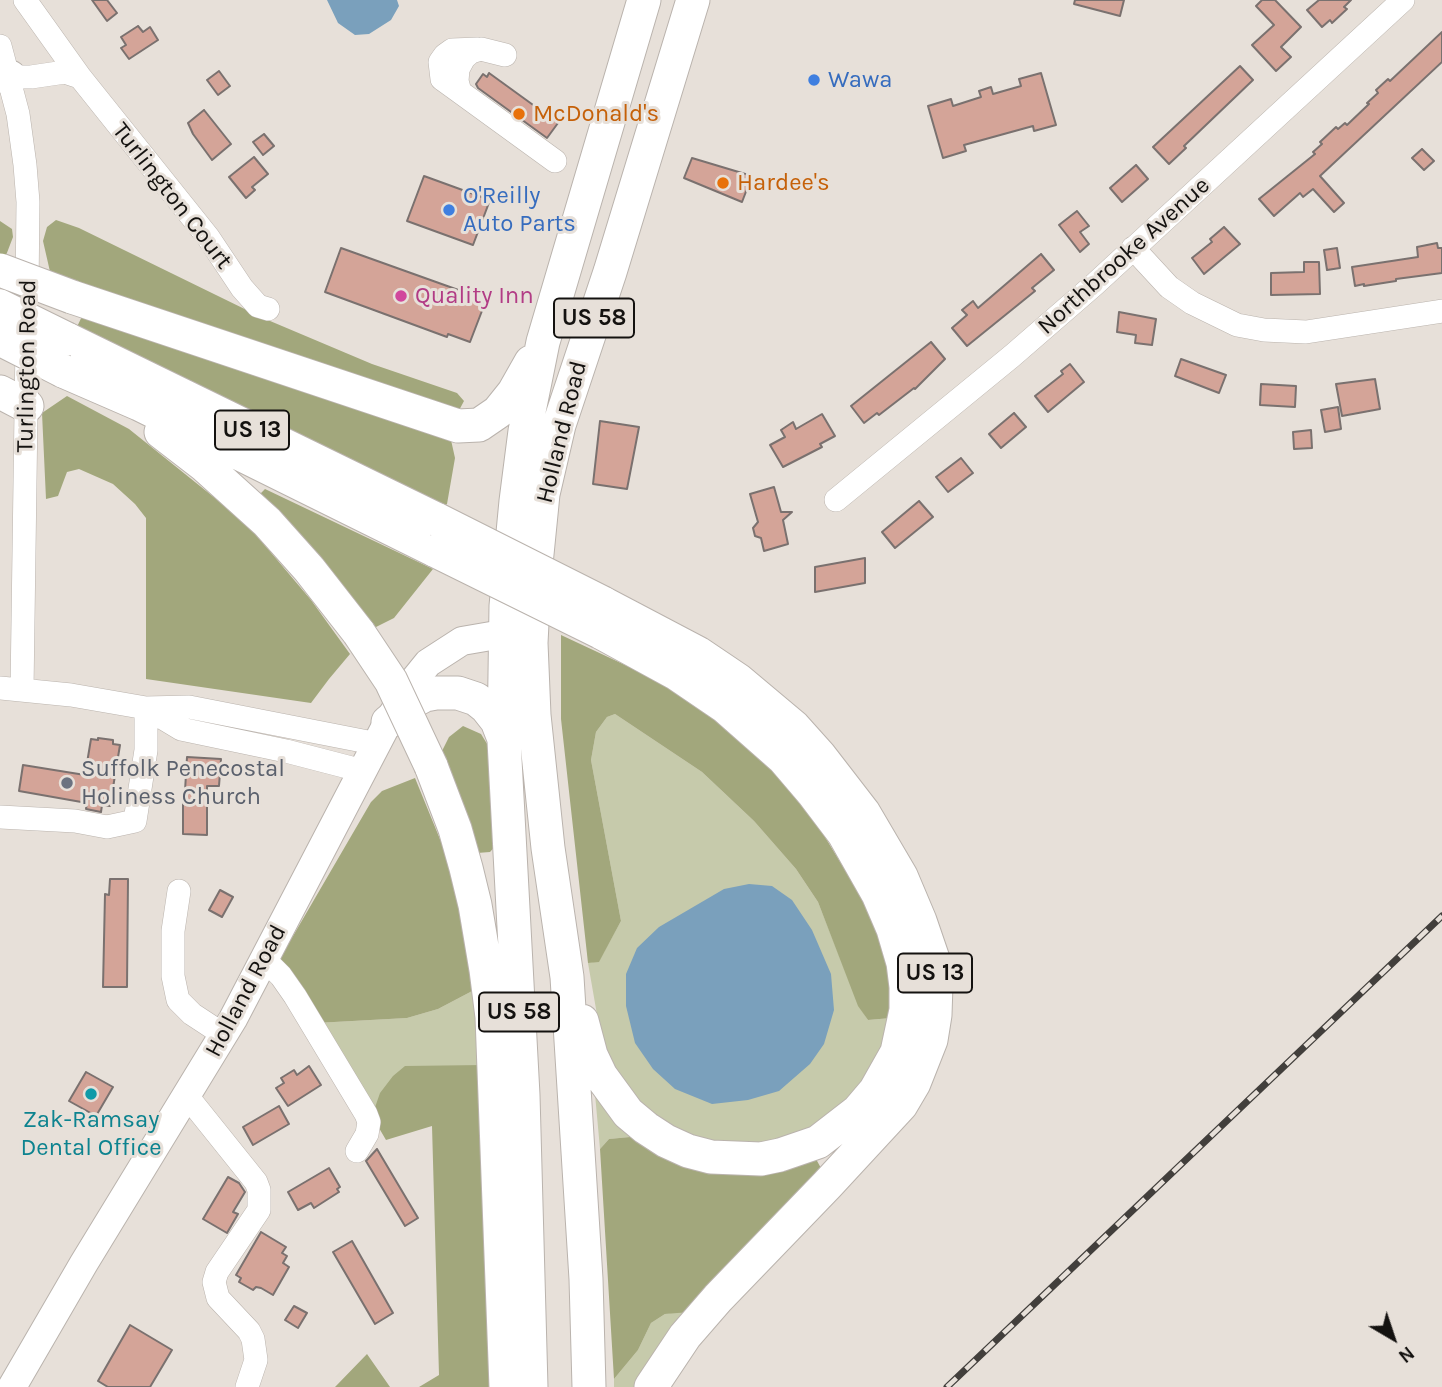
<!DOCTYPE html>
<style>
body{margin:0}
#map{position:relative;width:1442px;height:1387px;overflow:hidden;background:#e7e0d9;font-family:Karla,sans-serif}
canvas{display:block}
.north{position:absolute;left:1358px;top:1303px;width:70px;height:70px;-webkit-text-stroke:5px #e7e0d9;paint-order:stroke;rotate:141deg;font-size:19px;font-weight:700;line-height:28px;text-align:center;color:#141210}
.north::after{content:'';display:block;margin:auto;width:24px;height:32px;background:#141210;clip-path:polygon(50% 0,100% 100%,50% 72%,0 100%)}
</style>
<div id="map">
<canvas width="1442" height="1387"></canvas>
<div class="north">N</div>
</div>
<script>
const c = document.querySelector('canvas').getContext('2d');
c.lineJoin = 'round';
function fill(path, color) { c.fillStyle = color; c.fill(path, 'evenodd'); }
const shape = rows => new Path2D(rows.map(r => 'M' + r).join(''));
function strokePath(path, color, width, dash) { c.strokeStyle = color; c.lineWidth = width; c.lineCap = dash ? 'butt' : 'round'; c.setLineDash(dash || []); c.stroke(path); }
function write(font, color, halo, rows, align = 'center') {
  c.font = font + ' Karla,sans-serif'; c.lineWidth = 6; c.setLineDash([]); c.textBaseline = 'middle'; c.strokeStyle = halo; c.fillStyle = color; for (const [text, x, y, turn = 0] of rows) {
    c.save(); c.translate(x, y); c.rotate((+turn || 0) * Math.PI / 180); c.textAlign = isNaN(turn) ? turn : align; if (halo) c.strokeText(text, 0, 0); c.fillText(text, 0, 0); c.restore();
  }
}
fill(shape([
 [615,714,702,772,754,821,796,869,818,902,859,1006,868,1020,891,1018,886,1051,859,1092,811,1130,782,1140,743,1147,675,1133,628,1097,603,1049,588,963,599,961,621,921,591,760,596,732,607,717],
 [476,989,483,1065,372,1116,316,1023,407,1018,438,1009],
 [595,1094,649,1144,630,1137,609,1139,600,1149],
 [677,1312,690,1312,639,1387,614,1387,614,1379,638,1350,651,1323,665,1314]
]), '#c6caab');
fill(shape([
 [56,220,79,228,263,318,372,364,457,393,464,401,456,416,51,276,43,241,47,227],
 [0,221,12,229,13,237,5,258,0,256],
 [84,312,451,440,455,458,447,504,439,510,76,329],
 [67,396,129,429,246,523,311,600,350,654,329,679,311,703,146,679,146,518,135,504,113,484,79,469,67,472,58,496,46,499,42,413],
 [265,489,433,569,394,618,372,629,256,498],
 [561,635,655,679,733,732,777,775,822,832,862,898,889,954,891,1018,868,1020,858,1006,818,902,796,869,754,821,702,772,615,714,607,717,596,732,591,760,621,921,599,962,588,963,561,719],
 [463,726,481,734,489,747,499,842,490,852,477,853,439,757,449,737],
 [415,778,444,849,460,893,476,989,438,1009,407,1018,316,1023,279,960,371,802,382,791],
 [483,1065,493,1387,419,1387,439,1375,432,1126,386,1140,372,1116,380,1093,393,1076,405,1066],
 [630,1137,649,1144,816,1159,822,1170,690,1312,665,1314,651,1323,638,1350,614,1379,600,1149,609,1139],
 [367,1354,390,1387,335,1387]
]), '#a2a77c');
fill(shape([
 [327,0,397,0,399,6,391,20,369,34,355,35,338,23],
 [749,884,772,886,792,900,812,930,831,974,834,1010,824,1044,810,1064,779,1091,748,1100,712,1104,675,1089,653,1069,635,1043,626,1006,626,974,637,948,659,927,724,889]
]), '#7aa0bc');
const building = shape([
 [92,0,107,0,117,13,107,21,92,0],
 [1075,0,1124,0,1120,16,1074,4,1075,0],
 [1262,0,1275,0,1301,27,1281,47,1291,57,1276,71,1252,45,1274,25,1256,6,1262,0],
 [1319,0,1351,0,1344,7,1347,9,1332,23,1330,20,1322,27,1307,10,1319,0],
 [138,26,143,32,150,27,158,40,129,59,121,48,126,45,121,37,138,26],
 [1442,32,1442,62,1320,176,1344,203,1334,212,1313,189,1303,197,1300,193,1274,216,1259,199,1315,154,1313,152,1322,144,1320,142,1336,127,1338,129,1345,123,1347,125,1369,104,1367,103,1378,93,1376,90,1388,79,1390,81,1442,32],
 [1240,66,1253,80,1184,146,1186,148,1169,164,1153,147,1240,66],
 [219,71,230,86,218,95,207,80,219,71],
 [489,73,558,123,547,138,478,88,476,84,483,74,487,77,489,73],
 [1041,73,1056,125,1034,131,1033,126,964,145,966,151,943,158,928,106,951,99,953,106,981,97,979,91,991,87,993,94,1021,86,1019,79,1041,73],
 [204,110,231,144,212,160,193,134,188,123,204,110],
 [264,134,274,146,263,155,253,142,264,134],
 [1422,149,1434,161,1424,170,1412,158,1422,149],
 [254,157,268,174,252,187,255,190,246,198,229,177,254,157],
 [692,158,752,176,742,202,684,178,692,158],
 [1136,165,1148,179,1122,202,1110,188,1136,165],
 [424,176,490,200,473,245,407,221,424,176],
 [1077,211,1089,226,1080,232,1089,244,1080,252,1059,225,1077,211],
 [1224,227,1240,244,1204,274,1192,258,1212,242,1210,239,1224,227],
 [1437,243,1438,248,1442,248,1442,273,1396,279,1396,281,1364,286,1364,284,1355,286,1352,267,1418,257,1417,247,1437,243],
 [341,248,464,292,463,295,485,303,470,342,448,334,447,337,325,292,341,248],
 [1337,248,1340,268,1327,270,1324,250,1337,248],
 [1041,254,1054,270,1032,288,1035,291,967,346,952,328,967,315,962,310,973,301,978,308,1041,254],
 [1304,262,1319,262,1320,294,1271,295,1271,273,1304,272,1304,262],
 [1119,312,1156,319,1152,345,1135,343,1136,335,1117,332,1119,312],
 [931,342,945,359,915,389,914,388,879,415,877,413,864,423,851,406,931,342],
 [1181,359,1226,375,1219,393,1175,376,1181,359],
 [1070,364,1084,382,1048,412,1035,396,1063,374,1061,371,1070,364],
 [1375,379,1380,409,1342,416,1336,384,1375,379],
 [1261,384,1296,386,1295,407,1260,405,1261,384],
 [1338,407,1341,429,1325,432,1321,410,1338,407],
 [1014,413,1026,427,1001,448,989,434,1014,413],
 [822,414,835,436,820,444,822,447,783,467,770,445,785,437,781,430,793,422,796,429,822,414],
 [600,421,639,427,627,489,593,484,600,421],
 [1311,430,1312,448,1294,449,1293,432,1311,430],
 [961,458,973,473,948,492,936,477,961,458],
 [774,487,781,512,792,512,783,520,788,544,764,551,761,538,755,536,753,528,758,522,750,494,774,487],
 [919,501,933,517,895,548,882,532,919,501],
 [865,558,865,583,815,592,815,567,865,558],
 [98,738,113,740,113,744,120,745,110,806,102,805,101,812,86,809,87,803,19,791,23,765,85,775,91,739,98,740,98,738],
 [187,757,221,759,219,786,207,786,207,835,183,834,183,791,185,791,187,757],
 [110,879,128,879,127,987,103,987,105,894,109,895,110,879],
 [220,890,233,897,222,917,209,910,220,890],
 [309,1066,321,1085,288,1106,276,1088,284,1083,281,1078,294,1070,297,1075,309,1066],
 [86,1072,113,1087,96,1116,69,1101,86,1072],
 [279,1106,289,1124,253,1145,243,1127,279,1106],
 [377,1149,418,1218,405,1226,366,1161,377,1149],
 [329,1168,340,1187,337,1189,339,1192,314,1208,311,1203,298,1210,288,1192,329,1168],
 [228,1177,239,1183,245,1192,233,1212,238,1214,227,1233,203,1219,228,1177],
 [261,1232,286,1247,282,1253,287,1256,283,1263,289,1267,273,1295,261,1288,256,1287,253,1290,239,1282,241,1278,236,1275,261,1232],
 [352,1241,393,1313,375,1324,333,1252,352,1241],
 [294,1306,307,1313,298,1328,285,1320,294,1306],
 [130,1325,172,1350,150,1387,108,1387,98,1381,130,1325]
]);
fill(building, '#d4a498');
strokePath(building, '#7a716f', 2);
const minor = shape([
 [25,0,80,77,208,237,242,288,258,306,268,309],
 [0,46,18,114,25,165,28,202,27,291],
 [505,55,481,49,471,52,464,58,458,69,457,81,460,92,555,161],
 [10,77,31,77,65,72,80,77],
 [460,92,442,79,440,62,445,55,452,50,478,49],
 [1133,248,1169,287,1192,303,1237,325,1264,330,1306,332,1442,311],
 [836,500,1012,356,1095,284,1403,0],
 [0,688,71,695,146,708,189,707,378,744],
 [22,690,27,343],
 [146,708,181,729,286,751,363,771],
 [0,817,75,821,107,827,135,821,146,750,146,708],
 [179,891,173,931,173,976,178,1000,192,1014,224,1035],
 [264,959,281,976,295,996,366,1114,369,1122,367,1134,357,1151],
 [187,1096,256,1182,259,1190,259,1210,217,1272,214,1282,218,1298,249,1331,253,1339,256,1360,247,1387]
]);
const major = shape([
 [12,1387,84,1263,233,1019,388,722,411,684,428,663,462,641,491,636,525,642]
]);
const highway = shape([
 [0,76,10,77],
 [72,297,458,426,479,425,498,412,514,392,531,362],
 [67,339,438,520],
 [63,371,139,404,436,551],
 [0,392,27,406],
 [161,432,205,466,267,522,309,569,359,633],
 [603,603,698,653,738,680,794,727,820,756,864,813,901,876,920,921,933,959,936,985,935,1015,931,1040,914,1083,901,1105,827,1185,718,1298,685,1336,651,1387],
 [388,722,414,701,425,695,436,693,458,693,476,699,486,707,497,721,504,739],
 [431,766,455,829,466,868,475,905,486,970,492,1017,506,1387],
 [582,1021,591,1055,601,1076,628,1113,646,1128,666,1141,688,1151,711,1157,761,1159,780,1155,818,1142,858,1111,875,1091,897,1052,906,1010,906,987,903,963,893,929,878,894,844,834,813,793,784,759,724,706,677,674,600,632],
 [531,1387,523,1095,504,741,506,606,516,501,525,431,543,342,644,0],
 [589,1387,586,1279,567,977,548,848,534,715,531,643,534,584,543,494,559,425,610,272,693,0]
]);
strokePath(minor, '#bab3ad', 24);
strokePath(major, '#bab3ad', 30);
strokePath(highway, '#bab3ad', 35);
strokePath(minor, '#fff', 23);
strokePath(major, '#fff', 28);
strokePath(highway, '#fff', 33);
const rail = shape([
 [947,1387,1442,916]
]);
strokePath(rail, '#423f3c', 7);
strokePath(rail, '#e7e0d9', 4.5, [13]);
const highwayBridge = shape([
 [0,270,72,297],
 [0,306,67,339],
 [0,339,63,371],
 [438,520,603,603],
 [436,551,600,632],
 [359,633,391,681,431,766]
]);
strokePath(highwayBridge, '#bab3ad', 35, []);
strokePath(highwayBridge, '#fff', 33);
for (const [x, y, r, color] of [
 [814,80,7,"#3f7fe0"],
 [519,114,7,"#e8710a"],
 [723,183,7,"#e8710a"],
 [449,210,7,"#3f7fe0"],
 [401,296,7,"#d1479c"],
 [67,783,7,"#6b7280"],
 [91,1094,7,"#0f9aa8"]
]) { const dot = new Path2D(); dot.arc(x, y, r, 0, 2 * Math.PI); c.fillStyle = color; c.fill(dot); strokePath(dot, '#e7e0d9', 2.5); }
for (const [x, y, w] of [
 [594,318,80],
 [252,430,74],
 [935,973,74],
 [519,1012,80]
]) { const box = new Path2D(); box.roundRect(x - w / 2, y - 19.5, w, 39, 5); c.fillStyle = '#e7e0d9'; c.fill(box); strokePath(box, '#141210', 2); }
write('bold 23px', '#141210', null, [
 ["US 58",594,318],
 ["US 13",252,430],
 ["US 13",935,973],
 ["US 58",519,1012]
]);
write('24px', '#366cbe', '#e7e0d9', [
 ["Wawa",828,80],
 ["O'Reilly",463,196],
 ["Auto Parts",463,224]
], 'left');
write('24px', '#c56008', '#e7e0d9', [
 ["McDonald's",533,114],
 ["Hardee's",737,183]
], 'left');
write('24px', '#141210', '#e7e0d9', [
 ["Turlington Court",172,196,52],
 ["Northbrooke Avenue",1124,256,-42],
 ["Turlington Road",27,366,-89],
 ["Holland Road",562,432,-76],
 ["Holland Road",246,991,-62]
]);
write('24px', '#b23c85', '#e7e0d9', [
 ["Quality Inn",415,296]
], 'left');
write('24px', '#5b616d', '#e7e0d9', [
 ["Suffolk Penecostal",81,769],
 ["Holiness Church",81,797]
], 'left');
write('24px', '#0d838f', '#e7e0d9', [
 ["Zak-Ramsay",91,1120],
 ["Dental Office",91,1148]
]);
</script>
